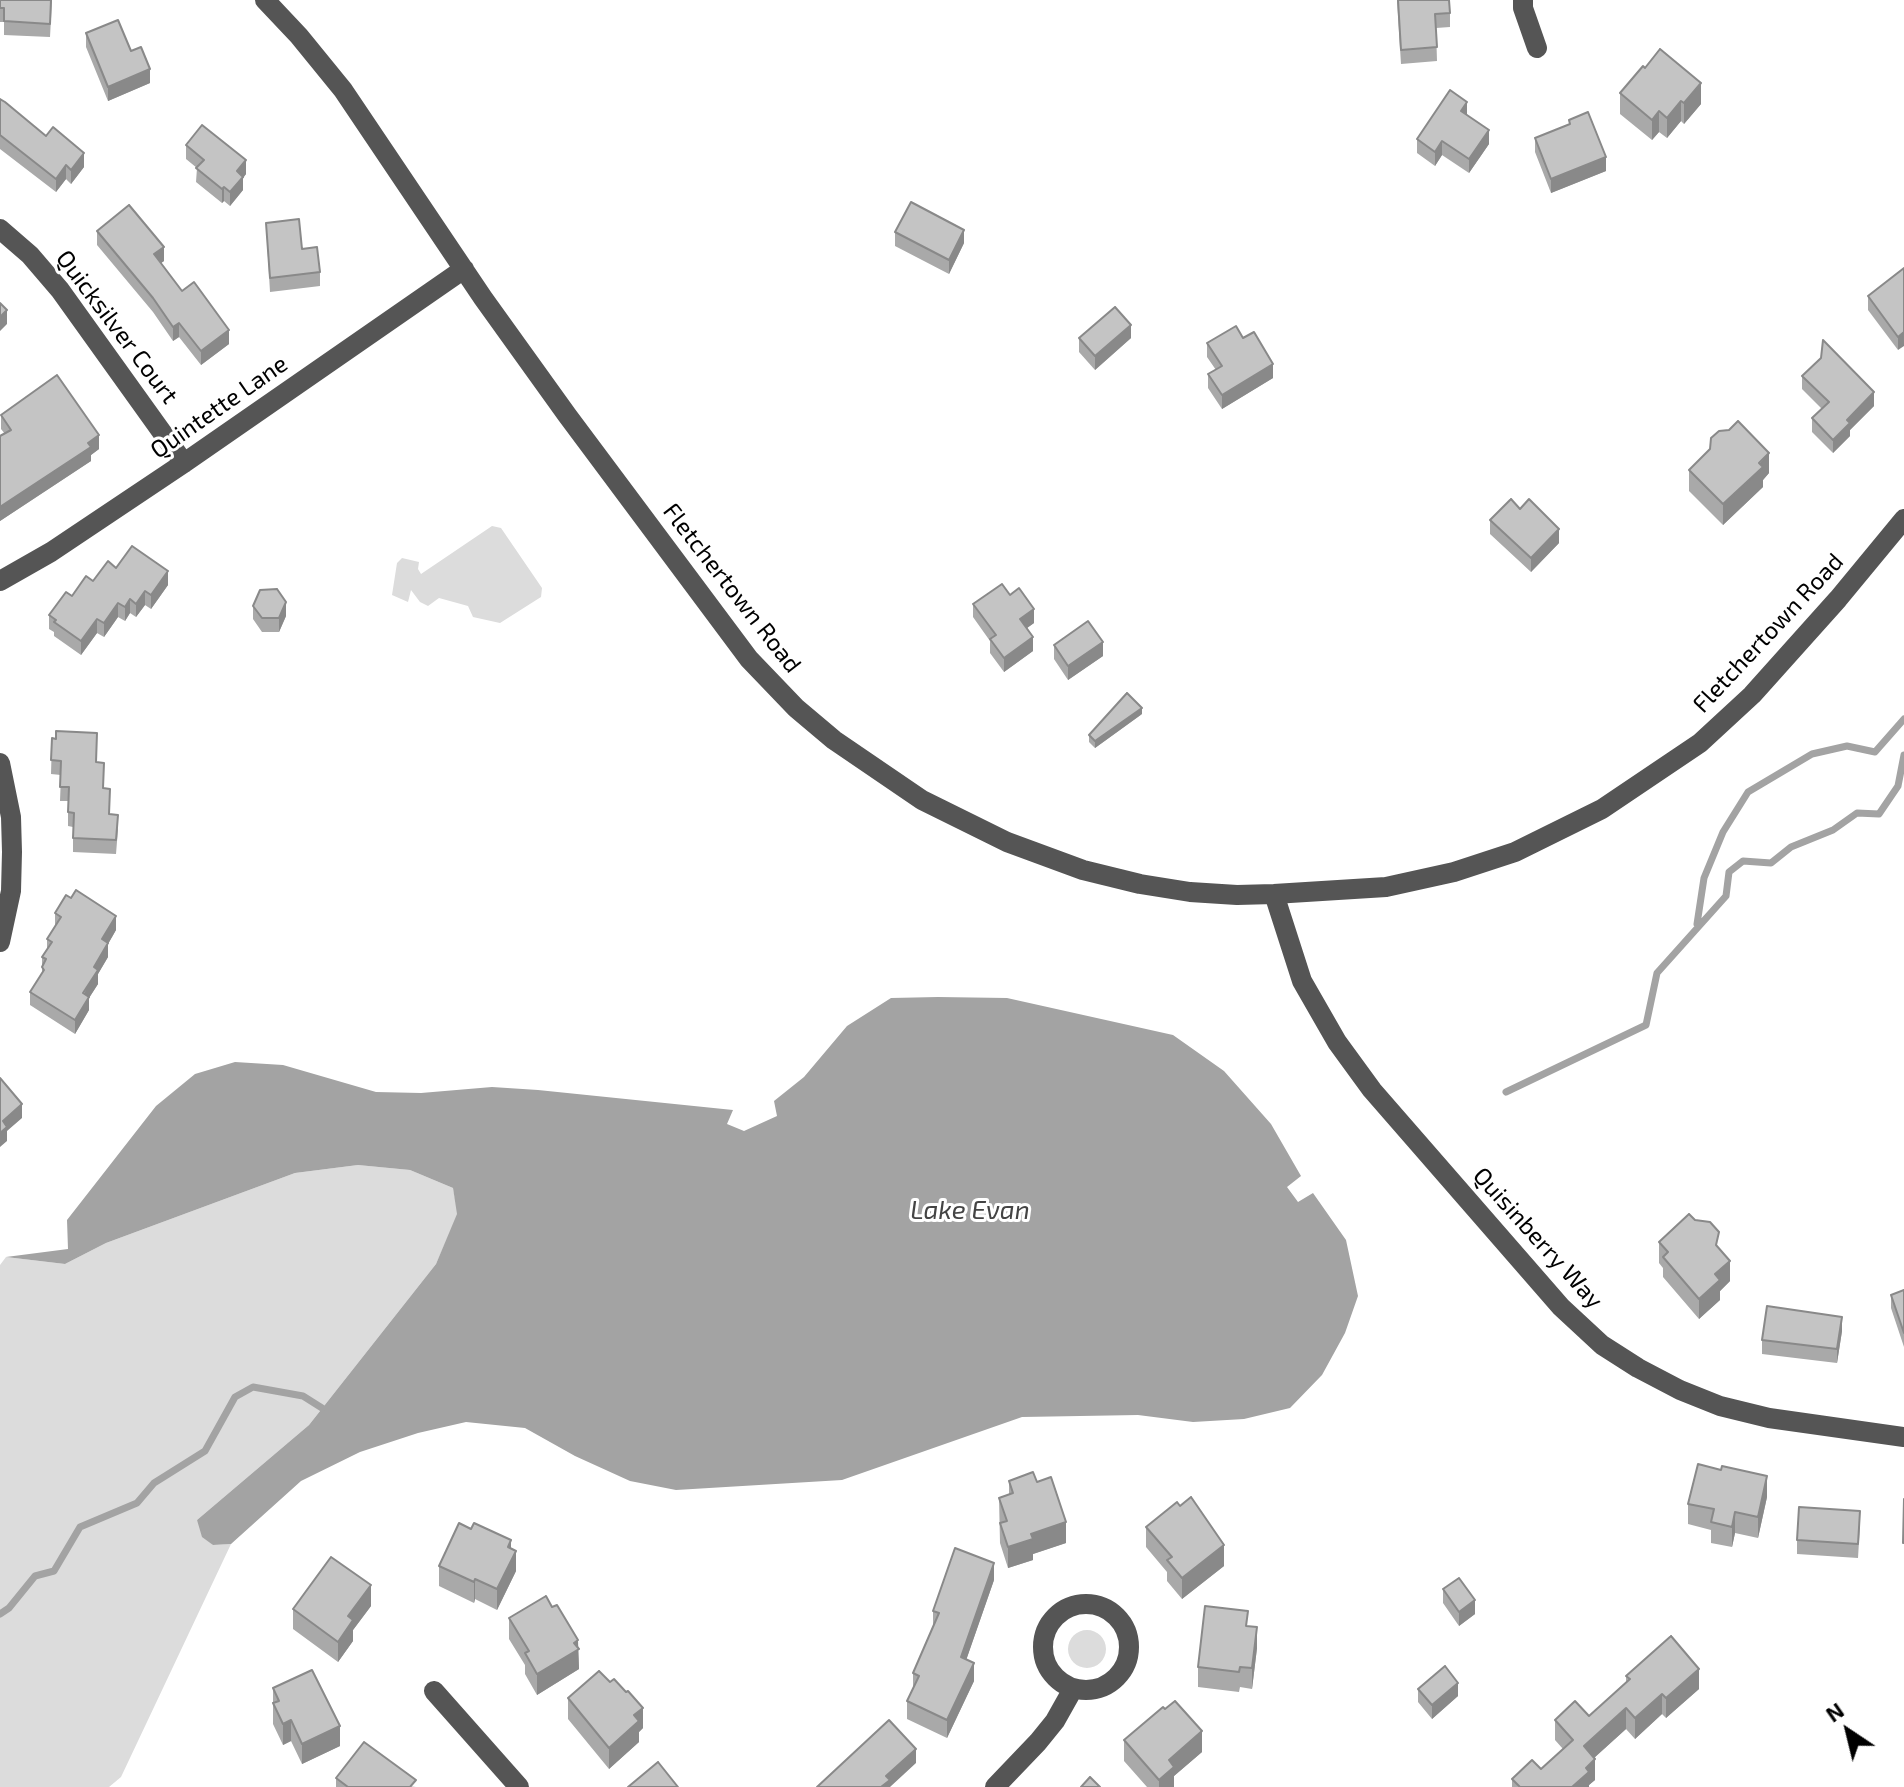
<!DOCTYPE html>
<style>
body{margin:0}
#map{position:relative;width:1904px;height:1787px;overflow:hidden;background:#fff;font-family:"Exo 2",sans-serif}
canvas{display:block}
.north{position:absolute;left:1808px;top:1691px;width:80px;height:80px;-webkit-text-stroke:6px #fff;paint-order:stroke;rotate:325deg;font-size:22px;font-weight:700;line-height:32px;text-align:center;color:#000}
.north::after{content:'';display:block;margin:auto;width:28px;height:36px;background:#000;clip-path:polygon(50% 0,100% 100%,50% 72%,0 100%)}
</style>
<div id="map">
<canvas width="1904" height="1787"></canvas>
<div class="north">N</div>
</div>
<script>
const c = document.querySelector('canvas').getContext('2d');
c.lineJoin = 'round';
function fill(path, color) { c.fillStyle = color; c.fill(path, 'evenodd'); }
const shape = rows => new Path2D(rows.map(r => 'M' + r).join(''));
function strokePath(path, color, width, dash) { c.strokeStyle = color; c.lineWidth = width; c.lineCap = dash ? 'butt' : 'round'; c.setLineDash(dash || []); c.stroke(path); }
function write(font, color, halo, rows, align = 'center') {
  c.font = font + ' "Exo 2",sans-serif'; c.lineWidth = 6; c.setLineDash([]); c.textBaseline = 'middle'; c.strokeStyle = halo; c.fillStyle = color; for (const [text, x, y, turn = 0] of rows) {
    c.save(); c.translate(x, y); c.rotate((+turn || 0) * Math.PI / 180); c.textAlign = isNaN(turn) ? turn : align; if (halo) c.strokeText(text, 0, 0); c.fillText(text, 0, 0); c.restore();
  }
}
fill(shape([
 [492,526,501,528,542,588,541,597,500,623,473,617,468,606,439,598,428,606,420,602,411,590,408,602,392,595,397,563,402,558,419,562,418,569,421,574],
 [358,1165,410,1170,453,1188,458,1214,436,1264,309,1425,197,1520,213,1545,231,1544,121,1777,109,1787,0,1787,0,1265,6,1257,65,1264,106,1243,295,1173],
 '1068 1649a19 19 0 1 1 38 0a19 19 0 1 1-38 0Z'
]), '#dcdcdc');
fill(shape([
 [938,997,1007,998,1173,1035,1224,1071,1271,1124,1301,1176,1287,1187,1298,1202,1313,1193,1346,1240,1358,1296,1345,1333,1322,1375,1290,1408,1244,1419,1193,1422,1138,1415,1022,1417,842,1480,676,1490,630,1481,575,1456,525,1428,466,1422,418,1433,360,1452,301,1481,231,1544,213,1545,202,1537,197,1520,309,1425,436,1264,457,1214,453,1188,410,1170,358,1165,295,1173,106,1243,65,1264,6,1257,68,1249,67,1220,156,1106,195,1074,235,1062,283,1065,376,1092,421,1093,492,1087,538,1090,733,1110,727,1124,744,1131,777,1116,774,1101,804,1077,847,1026,891,998]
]), '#a3a3a3');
strokePath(shape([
 [1697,924,1704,878,1723,832,1748,792,1812,754,1847,746,1875,752,1904,719],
 [1506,1092,1646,1025,1657,973,1726,896,1729,872,1743,861,1771,863,1791,847,1833,830,1857,813,1879,814,1898,786,1904,755],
 [0,1614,9,1608,35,1576,54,1571,80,1527,137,1503,154,1483,205,1451,235,1397,253,1387,303,1396,322,1408]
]), '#a3a3a3', 7);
strokePath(shape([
 [265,0,299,36,343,90,483,298,567,415,749,659,796,708,834,740,922,800,1007,842,1083,870,1140,884,1190,892,1237,895,1274,894,1386,887,1454,872,1515,852,1602,809,1700,743,1752,695,1838,599,1904,519],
 [1523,0,1523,8,1537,48],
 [0,229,30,255,60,290,184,463],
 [0,581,51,552,184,463,464,269],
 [0,763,11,817,12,852,11,891,0,942],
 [1274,894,1302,981,1337,1042,1372,1090,1561,1307,1602,1345,1638,1368,1680,1390,1720,1406,1769,1418,1904,1437],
 '1043 1647a43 43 0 1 1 86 0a43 43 0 1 1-86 0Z',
 [434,1691,519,1787],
 [995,1787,1038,1742,1055,1721,1073,1689]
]), '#555', 20);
fill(shape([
 [0,0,52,0,50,37,4,35,4,22,0,22],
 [1397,0,1450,13,1450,27,1436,28,1437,61,1401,64],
 [86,33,131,51,150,83,108,101,86,47],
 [1645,68,1701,104,1684,124,1681,121,1667,138,1659,132,1652,140,1620,114,1620,93],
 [0,99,84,167,71,184,66,179,56,192,0,149],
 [1467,115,1489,144,1469,173,1442,155,1435,166,1417,153,1417,139],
 [1569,120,1606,171,1551,193,1535,152,1535,138,1569,124],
 [186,145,246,174,243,178,243,190,230,206,224,201,222,203,196,182,197,168,186,159],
 [266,223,302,249,320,272,320,286,270,292],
 [97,231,164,261,161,263,182,291,229,344,201,365,179,337,173,341,153,312,97,245],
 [895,232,964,243,949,274,895,246],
 [1904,268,1898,350,1868,310,1868,296],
 [1079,338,1131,338,1095,370,1079,352],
 [1243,338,1273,378,1222,409,1208,388,1208,374,1216,370,1207,357,1207,343],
 [1802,376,1874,406,1850,430,1850,436,1833,453,1812,432,1812,418,1822,409,1802,389],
 [1,415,99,449,91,455,91,461,0,521,0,436,5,434,1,429],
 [1689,470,1769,473,1763,480,1763,487,1723,525,1689,491],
 [1520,509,1559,543,1531,572,1490,534,1490,520],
 [93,581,168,585,151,609,145,605,136,617,130,613,125,621,118,617,104,637,97,633,81,655,54,636,54,632,49,629,49,615],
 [1010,595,1034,623,1027,628,1033,651,1004,672,990,653,990,641,973,617,973,604],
 [253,606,286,616,279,632,262,632,253,619],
 [1054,645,1103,656,1068,680,1054,659],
 [1142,714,1095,748,1089,742,1089,735],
 [52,738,97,762,109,814,118,829,116,854,73,852,73,827,68,826,68,801,60,801,61,775,51,774],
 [55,913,116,930,108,944,108,957,98,974,98,984,89,998,89,1010,75,1034,30,1005,30,992,42,973,42,957,47,950,47,939,55,927],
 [1659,1242,1719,1248,1730,1281,1720,1291,1720,1300,1699,1319,1663,1277,1663,1268,1659,1263],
 [1904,1290,1904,1347,1891,1308,1891,1295],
 [1842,1331,1837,1363,1762,1354,1762,1340],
 [1009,1481,1037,1482,1066,1543,1033,1554,1033,1560,1008,1568,1000,1543,999,1498,1009,1495],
 [1767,1497,1758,1538,1735,1533,1732,1547,1711,1543,1711,1530,1688,1524,1688,1504],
 [1860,1525,1858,1558,1797,1554,1797,1540],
 [1146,1527,1224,1566,1182,1599,1167,1581,1167,1572,1146,1547],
 [511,1548,516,1571,497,1610,475,1599,474,1603,439,1586,439,1566],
 [994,1580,966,1660,974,1681,947,1738,907,1719,907,1701,913,1688,913,1673,933,1626,933,1611],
 [1443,1589,1475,1614,1459,1626,1443,1603],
 [371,1606,353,1630,353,1641,338,1662,293,1629,293,1609],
 [509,1618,578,1647,579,1669,537,1695,525,1674,525,1665,509,1639],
 [1248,1626,1257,1648,1252,1689,1240,1687,1239,1692,1198,1687,1198,1667],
 [1626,1676,1699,1689,1666,1718,1662,1714,1635,1739,1626,1729,1594,1758,1595,1780,1589,1785,1589,1787,1512,1787,1512,1779,1541,1769,1563,1749,1555,1740,1555,1720,1589,1716,1626,1682],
 [273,1688,340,1746,302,1764,291,1741,283,1745,273,1724],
 [1418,1689,1458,1696,1432,1719,1418,1702],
 [568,1698,643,1728,639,1732,639,1742,609,1769,568,1719],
 [1165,1709,1202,1752,1174,1776,1174,1787,1147,1787,1124,1761,1124,1740],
 [336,1778,416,1787,336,1787]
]), '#a9a9a9');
fill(shape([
 [150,69,150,83,108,101,108,87],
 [1701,83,1701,104,1684,124,1684,103],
 [1681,101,1681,121,1667,138,1667,118],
 [1467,102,1467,116,1461,111],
 [1659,111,1659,132,1652,140,1652,120],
 [1489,130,1489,144,1469,173,1469,159],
 [1442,141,1442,155,1435,166,1435,152],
 [84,153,84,167,71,184,71,170],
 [1606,157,1606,171,1551,193,1551,179],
 [246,160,246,174,243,178,243,190,230,206,230,192,237,171],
 [66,165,66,179,56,192,56,179],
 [224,187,224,201,222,203,222,189],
 [964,230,964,243,949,274,949,260],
 [164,247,164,261,154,268,154,254],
 [7,310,7,324,0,331,0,317],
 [179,323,179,337,173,341,173,327],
 [1131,325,1131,338,1095,370,1095,356],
 [229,330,229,344,201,365,201,351],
 [1904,332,1904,346,1898,350,1898,337],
 [1273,364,1273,378,1222,409,1222,395],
 [1874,392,1874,406,1850,430,1850,436,1833,453,1833,440,1847,420],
 [99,435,99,449,91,455,91,461,0,521,0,507],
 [1769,453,1769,473,1763,480,1763,487,1723,525,1723,504],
 [1559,529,1559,543,1531,572,1531,558],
 [168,571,168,585,151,609,151,595],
 [145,591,145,605,136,617,136,604],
 [130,599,130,613,125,621,125,607],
 [286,602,286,616,279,632,279,618],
 [118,603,118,617,104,637,104,623],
 [1034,609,1034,623,1020,633,1020,619],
 [97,619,97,633,81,655,81,641],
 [1033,637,1033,651,1004,672,1004,658],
 [1103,642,1103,656,1068,680,1068,666],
 [1142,708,1142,714,1095,748,1095,741],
 [116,916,116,930,108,944,108,957,98,974,98,984,89,998,89,1010,75,1034,75,1020,94,967,102,939],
 [22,1104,22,1118,7,1131,7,1141,0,1147,0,1133,3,1121],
 [1730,1261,1730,1281,1720,1291,1720,1300,1699,1319,1699,1299,1715,1274],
 [1842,1317,1842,1331,1837,1363,1837,1349],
 [1767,1476,1767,1497,1758,1538,1758,1517],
 [1735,1512,1735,1533,1732,1547,1732,1527],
 [1066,1522,1066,1543,1033,1554,1033,1560,1008,1568,1008,1547,1031,1534],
 [511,1540,511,1561,516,1551,516,1571,497,1610,497,1589,508,1547],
 [1224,1545,1224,1566,1182,1599,1182,1578],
 [994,1563,994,1580,961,1675,961,1657],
 [475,1579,475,1599,474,1603,474,1582],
 [371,1585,371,1606,353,1630,353,1641,338,1662,338,1642,348,1616],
 [1475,1600,1475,1614,1459,1626,1459,1612],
 [1257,1627,1257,1648,1252,1689,1252,1668],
 [578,1640,579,1669,537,1695,537,1674],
 [974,1663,974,1681,947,1738,947,1720],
 [1699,1669,1699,1689,1666,1718,1666,1698],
 [1458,1683,1458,1696,1432,1719,1432,1705],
 [1662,1694,1662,1714,1635,1739,1635,1718],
 [643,1708,643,1728,639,1732,639,1742,609,1769,609,1748,634,1715],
 [1626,1708,1626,1729,1584,1767,1584,1746],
 [291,1720,291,1741,283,1745,283,1724],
 [340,1726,340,1746,302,1764,302,1744],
 [1202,1731,1202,1752,1174,1776,1174,1787,1159,1787,1159,1780,1169,1760],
 [916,1749,916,1763,890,1787,881,1787,886,1776],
 [1595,1759,1595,1780,1589,1785,1589,1787,1572,1787,1586,1768]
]), '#898989');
const building = shape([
 [0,0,51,0,50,24,4,21,4,8,0,8,0,0],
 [1398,0,1449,0,1450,13,1435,14,1437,47,1401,50,1398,0],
 [118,20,131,51,141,47,150,69,108,87,86,33,118,20],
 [1660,49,1701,83,1684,103,1681,101,1667,118,1659,111,1652,120,1620,93,1643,66,1645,68,1660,49],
 [1450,90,1467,102,1461,111,1489,130,1469,159,1442,141,1435,152,1417,139,1450,90],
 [0,99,5,102,46,136,53,127,84,153,71,170,66,165,56,179,0,135,0,99],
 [1588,112,1606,157,1551,179,1535,138,1570,124,1569,120,1588,112],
 [202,125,246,160,237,171,243,177,230,192,224,187,222,189,196,168,204,160,186,145,202,125],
 [911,202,964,230,949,260,895,232,911,202],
 [129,205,164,247,154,254,182,291,194,282,229,330,201,351,179,323,173,327,153,298,97,231,129,205],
 [299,219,302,249,317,247,320,272,270,278,266,223,299,219],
 [1904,268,1904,332,1898,337,1868,296,1904,268],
 [0,303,7,310,0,317,0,303],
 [1115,307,1131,325,1095,356,1079,338,1115,307],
 [1236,326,1243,338,1254,332,1273,364,1222,395,1208,374,1222,366,1207,343,1236,326],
 [1823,340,1874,392,1847,420,1850,423,1833,440,1812,418,1829,402,1802,376,1821,358,1823,340],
 [57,375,99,435,88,443,91,447,0,507,0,436,11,430,1,415,57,375],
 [1738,421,1769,453,1759,463,1763,467,1723,504,1689,470,1710,449,1711,438,1719,431,1729,430,1738,421],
 [1511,499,1520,509,1529,499,1559,529,1531,558,1490,520,1511,499],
 [132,546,168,571,151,595,145,591,136,604,130,599,125,607,118,603,104,623,97,619,81,641,54,622,56,620,49,615,66,592,72,596,86,576,93,581,108,561,116,568,132,546],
 [1002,584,1010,595,1019,588,1034,609,1020,619,1033,637,1004,658,990,639,996,635,973,604,1002,584],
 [277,589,286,602,279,618,262,618,253,606,260,590,277,589],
 [1088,621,1103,642,1068,666,1054,645,1088,621],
 [1127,693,1142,708,1095,741,1089,735,1127,693],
 [56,731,97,733,96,762,104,763,103,788,110,789,109,814,118,815,116,840,73,838,74,813,68,812,69,787,60,787,61,761,51,760,52,738,56,739,56,731],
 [76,890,116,916,102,939,108,943,94,967,98,970,83,993,89,997,75,1020,30,992,44,970,42,967,46,959,42,957,52,942,47,939,61,917,55,913,66,895,71,898,76,890],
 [0,1078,22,1104,3,1121,7,1127,0,1133,0,1078],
 [1689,1214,1695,1220,1710,1222,1719,1232,1716,1245,1730,1261,1715,1274,1720,1280,1699,1299,1663,1257,1668,1252,1659,1242,1689,1214],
 [1904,1290,1904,1333,1891,1295,1904,1290],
 [1767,1306,1842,1317,1837,1349,1762,1340,1767,1306],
 [1698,1464,1721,1470,1722,1466,1767,1476,1758,1517,1735,1512,1732,1527,1711,1522,1714,1509,1688,1504,1698,1464],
 [1033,1472,1037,1482,1051,1477,1066,1522,1031,1534,1033,1539,1008,1547,1000,1523,1007,1521,999,1498,1013,1493,1009,1481,1033,1472],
 [1191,1497,1224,1545,1182,1578,1167,1560,1172,1557,1146,1527,1177,1502,1180,1506,1191,1497],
 [1904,1499,1904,1543,1903,1543,1904,1499],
 [1799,1507,1860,1511,1858,1544,1797,1540,1799,1507],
 [459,1523,471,1529,474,1523,511,1540,508,1547,516,1551,497,1589,475,1579,474,1582,439,1566,459,1523],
 [955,1548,994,1563,961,1657,974,1663,947,1720,907,1701,919,1676,913,1673,939,1613,933,1611,955,1548],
 [331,1557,371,1585,348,1616,353,1620,338,1642,293,1609,331,1557],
 [1459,1578,1475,1600,1459,1612,1443,1589,1459,1578],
 [546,1596,552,1607,557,1605,578,1640,574,1643,579,1649,537,1674,525,1653,529,1651,509,1618,546,1596],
 [1205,1606,1248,1611,1246,1626,1257,1627,1252,1668,1240,1667,1239,1672,1198,1667,1205,1606],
 [1671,1636,1699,1669,1666,1698,1662,1694,1635,1718,1626,1708,1584,1746,1595,1759,1586,1768,1589,1772,1572,1787,1520,1787,1512,1779,1532,1760,1541,1769,1573,1740,1555,1720,1575,1701,1589,1716,1630,1679,1626,1676,1671,1636],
 [1445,1666,1458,1683,1432,1705,1418,1689,1445,1666],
 [312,1670,340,1726,302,1744,291,1720,283,1724,273,1703,279,1701,273,1688,312,1670],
 [599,1671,610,1682,614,1679,626,1692,628,1691,643,1708,634,1715,639,1721,609,1748,568,1698,599,1671],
 [1175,1701,1202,1731,1169,1760,1174,1767,1159,1780,1124,1740,1163,1707,1165,1709,1175,1701],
 [889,1720,916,1749,886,1776,890,1780,881,1787,817,1787,889,1720],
 [364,1742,416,1780,410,1787,348,1787,336,1778,364,1742],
 [658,1762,678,1787,628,1787,658,1762],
 [1090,1777,1100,1787,1081,1787,1090,1777]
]);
fill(building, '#c4c4c4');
strokePath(building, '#898989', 2);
write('24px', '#000', '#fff', [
 ["Quicksilver Court",117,327,53],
 ["Quintette Lane",219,407,-35],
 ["Fletchertown Road",732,588,52],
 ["Fletchertown Road",1768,633,-47],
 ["Quisinberry Way",1538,1238,48]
]);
write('italic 26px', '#444', '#fff', [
 ["Lake Evan",970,1210]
]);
</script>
